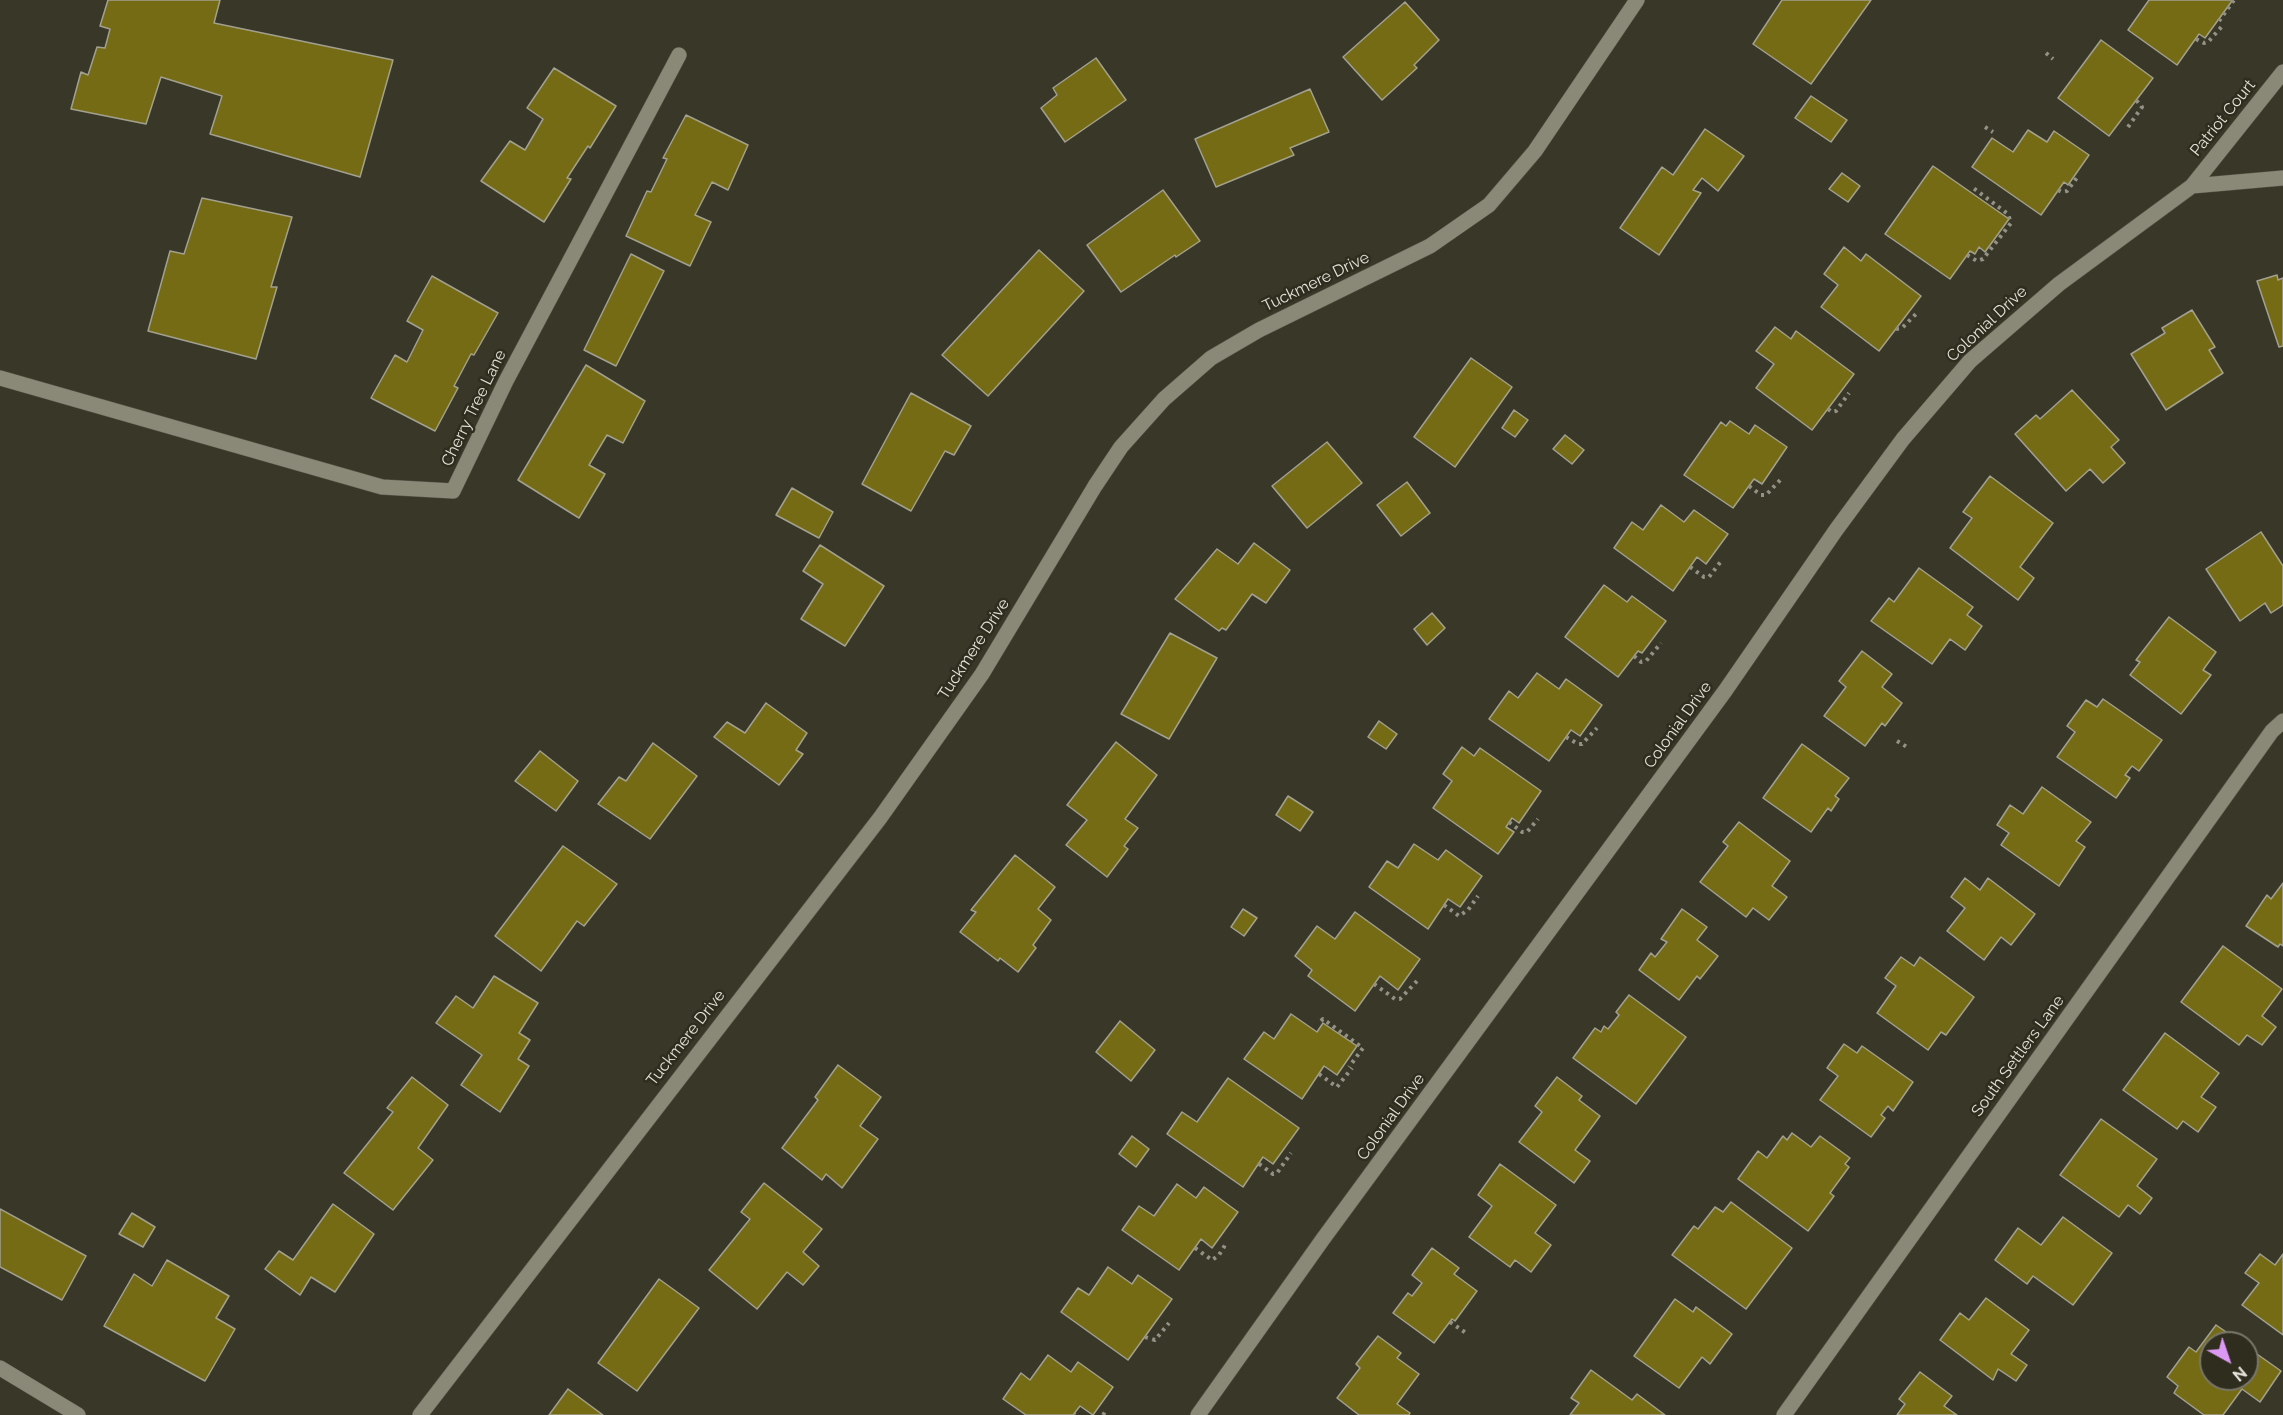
<!DOCTYPE html>
<style>
body{margin:0}
#map{position:relative;width:2283px;height:1415px;overflow:hidden;background:#393728;font-family:Raleway,sans-serif}
canvas{display:block}
.north{position:absolute;left:2199px;top:1331px;width:60px;height:60px;box-sizing:border-box;background:#2f2d1e;border:2px solid #777669;border-radius:50%;rotate:140deg;font-size:16px;font-weight:700;line-height:24px;text-align:center;color:#e4e3da}
.north::after{content:'';display:block;margin:auto;width:21px;height:27px;background:#dc99f4;clip-path:polygon(50% 0,100% 100%,50% 72%,0 100%)}
</style>
<div id="map">
<canvas width="2283" height="1415"></canvas>
<div class="north">N</div>
</div>
<script>
const c = document.querySelector('canvas').getContext('2d');
c.lineJoin = 'round';
function fill(path, color) { c.fillStyle = color; c.fill(path, 'evenodd'); }
const shape = rows => new Path2D(rows.map(r => 'M' + r).join(''));
function strokePath(path, color, width, dash) { c.strokeStyle = color; c.lineWidth = width; c.lineCap = dash ? 'butt' : 'round'; c.setLineDash(dash || []); c.stroke(path); }
function write(font, color, halo, rows, align = 'center') {
  c.font = font + ' Raleway,sans-serif'; c.lineWidth = 5; c.setLineDash([]); c.textBaseline = 'middle'; c.strokeStyle = halo; c.fillStyle = color; for (const [text, x, y, turn = 0] of rows) {
    c.save(); c.translate(x, y); c.rotate((+turn || 0) * Math.PI / 180); c.textAlign = isNaN(turn) ? turn : align; if (halo) c.strokeText(text, 0, 0); c.fillText(text, 0, 0); c.restore();
  }
}
const building = shape([
 [108,0,220,0,214,23,393,60,360,177,210,134,222,96,161,77,146,124,71,109,81,72,88,75,97,47,105,48,110,29,100,26,108,0],
 [1782,0,1871,0,1811,84,1753,44,1782,0],
 [2149,0,2231,0,2232,1,2205,38,2199,34,2177,65,2128,30,2149,0],
 [1405,2,1439,40,1414,65,1417,68,1382,100,1343,57,1405,2],
 [2101,40,2153,78,2109,136,2058,98,2101,40],
 [1096,58,1126,100,1065,142,1041,108,1057,95,1053,88,1096,58],
 [554,68,616,106,590,148,588,146,567,178,571,179,544,222,481,181,510,141,525,150,543,119,527,108,554,68],
 [1310,89,1329,132,1290,148,1294,155,1216,187,1195,139,1310,89],
 [1811,96,1847,120,1831,142,1795,118,1811,96],
 [686,115,748,145,728,190,712,182,695,215,711,222,690,266,626,236,647,191,651,192,667,159,663,158,686,115],
 [1705,129,1744,156,1718,191,1702,178,1693,190,1701,193,1659,255,1620,228,1662,167,1673,175,1705,129],
 [2028,130,2047,142,2054,131,2089,155,2068,185,2064,182,2041,215,1972,167,1992,138,2013,152,2028,130],
 [1933,166,2009,219,1985,252,1979,247,1975,254,1970,251,1950,279,1885,234,1933,166],
 [1842,173,1860,186,1848,202,1829,189,1842,173],
 [1163,190,1200,241,1176,257,1175,255,1121,292,1087,245,1163,190],
 [202,198,292,217,271,287,277,287,256,359,148,331,170,251,184,254,202,198],
 [1844,247,1861,261,1866,254,1921,296,1879,351,1821,307,1838,285,1824,274,1844,247],
 [1039,250,1084,291,988,396,942,355,1039,250],
 [631,254,664,271,616,366,584,350,631,254],
 [2277,275,2278,280,2283,278,2283,346,2279,347,2257,281,2277,275],
 [432,276,498,313,474,355,471,354,454,386,458,388,435,431,371,398,395,355,407,362,423,330,407,321,432,276],
 [2192,310,2215,347,2209,350,2223,373,2166,410,2131,354,2165,333,2162,328,2192,310],
 [1775,327,1791,339,1796,331,1854,374,1812,430,1756,388,1774,364,1756,351,1775,327],
 [1471,358,1512,387,1455,467,1414,437,1471,358],
 [586,365,645,401,623,443,607,435,589,465,605,474,579,518,518,480,586,365],
 [2072,390,2119,440,2111,447,2125,463,2103,483,2090,469,2066,491,2015,434,2036,415,2040,419,2072,390],
 [911,393,971,426,954,455,945,451,911,511,862,484,911,393],
 [1514,410,1528,420,1515,437,1502,428,1514,410],
 [1730,421,1749,434,1755,425,1787,447,1762,484,1754,479,1733,508,1684,475,1721,422,1726,426,1730,421],
 [1565,435,1584,450,1572,464,1553,449,1565,435],
 [1327,442,1362,483,1307,528,1272,486,1327,442],
 [1990,476,2053,523,2020,567,2034,578,2018,600,1950,548,1972,518,1963,512,1990,476],
 [1407,482,1430,513,1401,536,1377,505,1407,482],
 [792,488,833,512,819,538,776,515,792,488],
 [1661,505,1684,522,1694,510,1728,534,1706,564,1697,557,1673,591,1614,548,1632,522,1643,530,1661,505],
 [2261,532,2283,566,2283,605,2271,613,2265,603,2240,621,2206,569,2261,532],
 [1254,543,1290,570,1266,603,1252,594,1226,630,1222,628,1219,631,1175,599,1217,549,1238,564,1254,543],
 [820,545,884,586,845,646,801,619,823,584,803,571,820,545],
 [1919,568,1973,607,1967,615,1982,626,1965,650,1950,639,1932,664,1871,621,1889,598,1894,602,1919,568],
 [1604,585,1627,602,1632,596,1666,621,1642,653,1638,651,1618,677,1565,637,1604,585],
 [1432,613,1445,628,1427,645,1414,629,1432,613],
 [2169,617,2216,652,2203,670,2211,675,2181,714,2130,675,2140,662,2136,660,2169,617],
 [1170,633,1217,658,1169,739,1121,714,1170,633],
 [1862,651,1892,674,1882,687,1902,703,1885,726,1882,723,1865,746,1824,716,1846,687,1839,681,1862,651],
 [1537,673,1559,689,1566,679,1602,705,1580,736,1571,730,1549,761,1489,719,1509,691,1518,698,1537,673],
 [2103,699,2162,740,2139,771,2132,766,2125,775,2130,778,2116,798,2057,757,2075,732,2067,726,2086,700,2097,707,2103,699],
 [766,703,807,733,796,750,803,754,779,785,714,737,727,722,745,733,766,703],
 [1379,721,1397,734,1386,749,1368,737,1379,721],
 [1116,742,1157,775,1125,819,1138,828,1124,846,1128,849,1107,877,1066,845,1087,820,1067,805,1116,742],
 [653,743,697,776,650,839,598,804,619,777,626,781,653,743],
 [1802,744,1849,778,1835,796,1839,799,1831,811,1828,808,1811,832,1763,798,1802,744],
 [1462,747,1474,756,1480,748,1541,791,1519,823,1512,818,1506,827,1514,832,1498,854,1433,808,1452,781,1443,774,1462,747],
 [540,751,578,781,556,811,515,781,540,751],
 [2042,787,2091,822,2076,841,2085,847,2059,886,2001,845,2009,833,1997,825,2010,805,2023,814,2042,787],
 [1288,796,1313,812,1300,831,1276,815,1288,796],
 [1739,822,1790,861,1772,886,1787,897,1769,920,1753,908,1746,917,1700,882,1728,846,1723,842,1739,822],
 [1414,844,1438,860,1446,850,1482,876,1460,907,1448,899,1428,929,1369,887,1387,861,1398,868,1414,844],
 [563,846,617,884,584,926,577,921,541,971,495,936,563,846],
 [1015,855,1055,887,1038,909,1051,920,1033,945,1036,948,1018,972,1000,958,998,961,960,932,976,912,971,910,1015,855],
 [1965,878,1980,890,1988,878,2035,914,2011,945,2001,937,1984,960,1947,931,1965,908,1951,897,1965,878],
 [2283,883,2283,946,2280,944,2278,947,2246,926,2267,895,2271,899,2283,883],
 [1243,909,1257,918,1244,936,1231,927,1243,909],
 [1682,909,1707,927,1697,940,1718,956,1700,979,1697,976,1679,1000,1639,970,1651,953,1655,957,1667,942,1661,939,1682,909],
 [1355,912,1420,959,1398,990,1380,976,1355,1011,1308,976,1312,970,1295,956,1317,926,1335,939,1355,912],
 [2223,946,2282,989,2262,1016,2276,1027,2262,1045,2247,1035,2239,1045,2181,1002,2223,946],
 [1901,957,1914,966,1920,957,1974,997,1946,1035,1941,1032,1928,1050,1877,1013,1896,986,1885,978,1901,957],
 [494,976,538,1003,519,1033,530,1040,518,1059,529,1066,500,1112,461,1085,482,1055,436,1023,456,996,473,1008,494,976],
 [1629,995,1686,1037,1636,1104,1573,1058,1595,1028,1601,1032,1604,1026,1608,1029,1619,1015,1616,1012,1629,995],
 [1291,1014,1317,1032,1323,1023,1357,1046,1337,1075,1324,1066,1302,1099,1244,1059,1264,1032,1274,1039,1291,1014],
 [1120,1021,1155,1050,1131,1081,1096,1052,1120,1021],
 [2165,1033,2219,1073,2201,1097,2216,1107,2198,1132,2183,1121,2177,1129,2123,1090,2165,1033],
 [1844,1044,1857,1053,1862,1046,1913,1082,1893,1111,1888,1106,1881,1115,1885,1118,1871,1137,1820,1100,1838,1076,1827,1068,1844,1044],
 [838,1065,881,1097,860,1126,878,1139,842,1188,826,1174,822,1180,782,1148,818,1100,815,1097,838,1065],
 [412,1077,448,1105,418,1148,433,1160,393,1210,344,1173,393,1112,387,1108,412,1077],
 [1557,1077,1582,1096,1579,1100,1600,1116,1575,1150,1590,1161,1574,1183,1519,1142,1542,1112,1535,1106,1557,1077],
 [1228,1078,1299,1128,1273,1164,1263,1157,1243,1187,1167,1134,1182,1112,1197,1122,1228,1078],
 [2101,1119,2157,1159,2137,1186,2152,1198,2140,1214,2128,1205,2119,1217,2060,1175,2101,1119],
 [1792,1133,1811,1147,1820,1136,1850,1158,1845,1164,1849,1167,1830,1193,1834,1196,1808,1231,1738,1179,1758,1151,1767,1158,1783,1136,1787,1140,1792,1133],
 [1132,1136,1149,1149,1136,1167,1119,1154,1132,1136],
 [1500,1164,1556,1205,1535,1233,1551,1245,1531,1272,1515,1260,1510,1267,1469,1237,1492,1206,1478,1195,1500,1164],
 [764,1183,822,1229,803,1252,819,1266,803,1285,787,1272,757,1309,709,1270,750,1219,741,1212,764,1183],
 [1177,1184,1196,1198,1204,1187,1238,1212,1212,1248,1201,1239,1179,1270,1122,1230,1139,1206,1154,1216,1177,1184],
 [1731,1202,1792,1248,1746,1309,1672,1255,1694,1226,1698,1229,1715,1207,1723,1212,1731,1202],
 [333,1204,374,1234,335,1292,311,1277,300,1295,265,1269,279,1251,293,1260,333,1204],
 [0,1209,86,1256,62,1300,0,1267,0,1209],
 [132,1213,155,1227,143,1247,119,1234,132,1213],
 [2063,1217,2112,1253,2073,1305,2033,1276,2027,1284,1995,1260,2018,1228,2041,1245,2063,1217],
 [1432,1248,1459,1268,1454,1274,1477,1291,1455,1321,1452,1319,1434,1343,1393,1313,1408,1293,1412,1296,1422,1283,1412,1275,1432,1248],
 [2260,1254,2275,1265,2283,1254,2283,1335,2242,1305,2259,1283,2245,1273,2260,1254],
 [167,1260,229,1296,216,1318,235,1329,205,1381,104,1326,134,1274,152,1286,167,1260],
 [1108,1267,1132,1284,1138,1275,1172,1299,1128,1360,1061,1312,1078,1288,1089,1295,1108,1267],
 [659,1279,699,1308,637,1391,598,1363,659,1279],
 [1986,1298,2029,1330,2011,1354,2027,1365,2016,1381,1998,1369,1993,1380,1940,1340,1960,1313,1969,1320,1986,1298],
 [1675,1299,1693,1312,1696,1307,1732,1334,1710,1364,1702,1357,1679,1388,1634,1356,1675,1299],
 [2216,1325,2242,1343,2211,1343,2211,1379,2247,1379,2247,1347,2281,1371,2260,1402,2242,1389,2223,1415,2204,1415,2174,1393,2178,1386,2167,1377,2189,1347,2196,1352,2216,1325],
 [1378,1336,1401,1353,1397,1358,1419,1374,1397,1404,1410,1413,1409,1415,1359,1415,1337,1398,1360,1368,1356,1364,1378,1336],
 [1048,1355,1071,1372,1078,1362,1113,1387,1093,1415,1080,1406,1073,1415,1026,1415,1003,1399,1021,1373,1030,1380,1048,1355],
 [1591,1370,1632,1400,1637,1394,1665,1415,1570,1415,1579,1403,1571,1398,1591,1370],
 [1920,1372,1952,1396,1944,1406,1957,1415,1897,1415,1905,1404,1899,1399,1920,1372],
 [568,1389,603,1415,549,1415,568,1389]
]);
fill(building, '#756b14');
strokePath(building, '#a2a08e', 1.5);
const street = shape([
 [2192,186,2283,72],
 [0,378,382,487,453,491,506,381,679,55],
 [0,1368,78,1415],
 [420,1415,880,818,982,674,1095,486,1121,447,1164,399,1211,358,1259,330,1430,246,1489,205,1535,151,1637,0],
 [1198,1415,1323,1239,1725,691,1836,530,1903,439,1970,361,2059,284,2192,186,2283,178],
 [1784,1415,2272,731,2283,721]
]);
strokePath(street, '#575649', 16);
strokePath(shape([
 [2219,21,2234,0],
 [2196,39,2204,43,2208,42,2224,24],
 [2046,53,2053,59],
 [1985,127,1993,132],
 [2128,127,2142,107,2136,100],
 [2058,190,2062,192,2067,191,2079,175],
 [1967,255,1977,261,1983,259,2011,223,2008,214,1972,187],
 [1896,329,1902,328,1917,313],
 [1828,409,1832,412,1836,411,1849,393],
 [1749,486,1761,495,1766,495,1783,477],
 [1690,567,1704,577,1709,577,1722,560],
 [1634,656,1641,662,1646,661,1661,643],
 [1566,737,1578,744,1582,744,1597,728],
 [1897,741,1907,747],
 [1509,822,1522,832,1527,832,1538,819],
 [1444,905,1459,916,1468,910,1478,896],
 [1374,984,1395,999,1400,999,1417,981],
 [1321,1021,1323,1019,1363,1048,1349,1067],
 [1319,1074,1337,1087,1352,1068],
 [1259,1164,1273,1174,1277,1173,1291,1153],
 [1195,1248,1212,1260,1219,1255,1227,1242],
 [1450,1322,1466,1333],
 [1145,1337,1155,1340,1169,1323],
 [1074,1414,1075,1415],
 [1103,1415,1107,1409]
]), '#949286', 4, [3, 4.5]);
strokePath(street, '#8a8877', 15);
write('16px', '#e4e3da', '#2f2d1e', [
 ["Patriot Court",2223,118,-51],
 ["Tuckmere Drive",1316,282,-26],
 ["Colonial Drive",1987,324,-43],
 ["Cherry Tree Lane",474,408,-64],
 ["Tuckmere Drive",974,649,-57],
 ["Colonial Drive",1678,725,-54],
 ["Tuckmere Drive",686,1038,-52],
 ["South Settlers Lane",2018,1056,-54],
 ["Colonial Drive",1391,1117,-54]
]);
</script>
